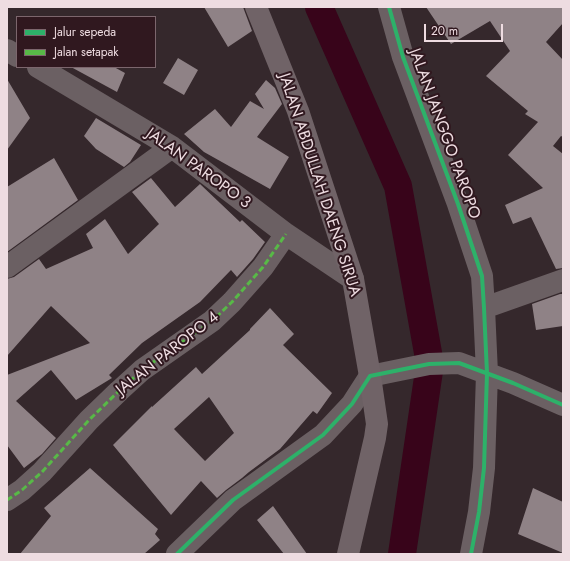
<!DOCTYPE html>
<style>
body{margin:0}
#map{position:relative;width:570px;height:561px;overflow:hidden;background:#35282c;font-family:Jost,sans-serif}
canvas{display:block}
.frame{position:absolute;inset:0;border:8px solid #eedce1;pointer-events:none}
.legend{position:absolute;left:16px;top:16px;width:140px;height:52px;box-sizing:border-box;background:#30181f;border:1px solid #7c666d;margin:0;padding:5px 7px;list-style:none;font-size:12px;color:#eedce1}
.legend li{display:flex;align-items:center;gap:8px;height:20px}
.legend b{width:20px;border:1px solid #7c666d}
.scale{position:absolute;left:424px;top:24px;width:79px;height:18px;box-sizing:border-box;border:2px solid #eedce1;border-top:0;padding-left:5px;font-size:12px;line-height:14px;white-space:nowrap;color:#eedce1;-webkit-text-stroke:3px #30181f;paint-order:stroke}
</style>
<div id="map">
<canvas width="570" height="561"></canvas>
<div class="frame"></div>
<ul class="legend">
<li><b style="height:5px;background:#2db169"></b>Jalur sepeda</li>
<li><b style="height:5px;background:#58b947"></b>Jalan setapak</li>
</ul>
<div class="scale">20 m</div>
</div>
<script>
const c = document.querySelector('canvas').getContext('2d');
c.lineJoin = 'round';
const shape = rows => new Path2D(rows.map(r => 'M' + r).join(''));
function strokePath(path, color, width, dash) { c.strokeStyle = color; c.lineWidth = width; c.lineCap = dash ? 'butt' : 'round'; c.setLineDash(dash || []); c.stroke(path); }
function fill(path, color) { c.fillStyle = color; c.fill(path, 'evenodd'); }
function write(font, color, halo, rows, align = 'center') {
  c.font = font + ' Jost,sans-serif'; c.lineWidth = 4; c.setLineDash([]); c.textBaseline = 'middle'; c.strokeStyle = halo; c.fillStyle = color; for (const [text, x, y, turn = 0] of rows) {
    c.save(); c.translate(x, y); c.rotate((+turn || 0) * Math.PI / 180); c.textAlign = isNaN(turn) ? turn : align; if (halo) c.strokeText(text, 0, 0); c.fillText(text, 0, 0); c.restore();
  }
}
strokePath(shape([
 [319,7,398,186,430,364,402,554]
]), '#38041a', 28);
fill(shape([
 [204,7,243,7,252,31,228,47],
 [426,7,563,7,563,23,546,42,563,60,563,137,561,136,553,146,563,154,563,268,556,269,531,217,513,224,505,205,543,188,508,155,538,122,525,114,528,111,486,76,510,51,490,21,451,44],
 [178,58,198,70,184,95,163,83],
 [71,67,114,67,125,73,117,92],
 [7,79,30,118,7,150],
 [266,80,275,88,282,104,257,137,289,157,270,189,204,152,184,134,215,109,231,127,250,101,264,109,255,94],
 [96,118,141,145,130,162,124,167,96,149,84,136],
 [54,158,78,200,7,252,7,187],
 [151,178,175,207,200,184,240,222,242,220,265,242,253,259,237,277,231,270,200,302,142,343,109,375,112,378,76,400,51,370,16,401,56,438,42,454,24,468,7,445,7,375,90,343,51,306,7,356,7,279,14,277,39,259,46,269,93,248,86,234,105,219,128,254,159,224,132,192],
 [560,294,563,294,563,326,536,330,532,304],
 [270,308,294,334,283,345,332,393,317,414,313,411,280,449,249,472,242,478,226,490,217,498,201,481,171,515,113,445,152,406,152,407,196,367,202,374,250,330,250,329],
 [209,397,234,433,205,461,174,429],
 [90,468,158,529,155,534,160,540,144,554,20,554,51,516,44,508],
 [533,488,563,502,563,553,518,534],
 [273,506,307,554,284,554,257,520]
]), '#8f8286');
strokePath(shape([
 [389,7,403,57,458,204,482,276,484,308,487,373,484,468,479,512,471,554],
 [7,50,17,56],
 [38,67,172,147,286,234,353,279],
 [7,267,172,147],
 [484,308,563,280],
 [7,500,22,490,42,472,89,420,119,391,142,370,212,321,232,302,263,267,286,234],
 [177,554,233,500,323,435,352,404,370,376,429,364,459,363,513,383,563,405]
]), '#6b6063', 22);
strokePath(shape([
 [256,7,298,111,353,279,370,376,377,424,375,438,348,554]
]), '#706367', 22);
strokePath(shape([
 [7,500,22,490,42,472,89,420,119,391,142,370,212,321,232,302,263,267,286,234]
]), '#58b947', 3, [6, 3]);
strokePath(shape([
 [389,7,403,57,458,204,482,276,484,308,487,373,484,468,479,512,471,554],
 [177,554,233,500,323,435,352,404,370,376,429,364,459,363,513,383,563,405]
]), '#2db169', 4);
write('16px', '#eedce1', '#30181f', [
 ["JALAN JANGGO PAROPO",444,134,70],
 ["JALAN PAROPO 3",198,169,36],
 ["JALAN ABDULLAH DAENG SIRUA",319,185,72],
 ["JALAN PAROPO 4",168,354,-38]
]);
</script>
